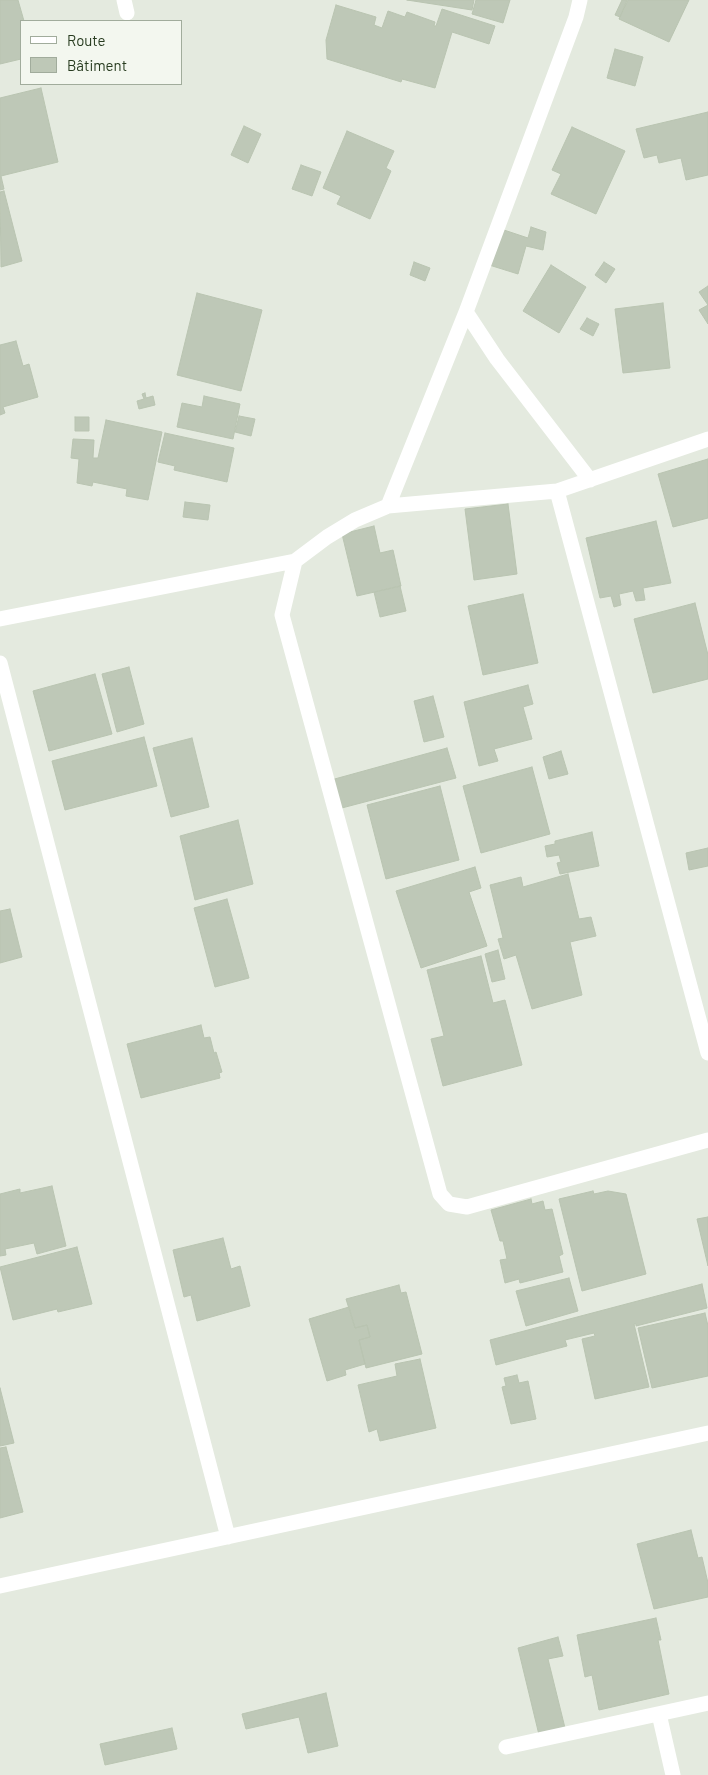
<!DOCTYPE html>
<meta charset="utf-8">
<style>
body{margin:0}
#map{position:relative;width:708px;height:1775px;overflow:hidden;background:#e4eadf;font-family:Barlow,sans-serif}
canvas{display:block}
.legend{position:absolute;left:20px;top:20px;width:162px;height:65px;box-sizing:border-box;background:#f3f7ef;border:1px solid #a1ac9c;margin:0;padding:6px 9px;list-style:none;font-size:15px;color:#273b1f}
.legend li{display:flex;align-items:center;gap:10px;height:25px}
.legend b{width:25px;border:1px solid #a1ac9c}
</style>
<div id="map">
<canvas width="708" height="1775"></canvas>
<ul class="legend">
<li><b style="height:6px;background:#fff"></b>Route</li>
<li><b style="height:14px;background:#bec8b7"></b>Bâtiment</li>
</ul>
</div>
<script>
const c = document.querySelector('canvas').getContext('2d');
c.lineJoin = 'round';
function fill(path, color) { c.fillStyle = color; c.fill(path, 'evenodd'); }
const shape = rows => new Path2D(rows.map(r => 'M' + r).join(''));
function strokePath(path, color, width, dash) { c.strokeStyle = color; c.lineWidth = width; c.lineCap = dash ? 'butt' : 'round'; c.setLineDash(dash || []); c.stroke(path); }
const building = shape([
 [0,0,18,0,24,21,21,21,21,59,0,64,0,0],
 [407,0,474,0,472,10,407,0],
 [476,0,510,0,503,23,472,14,476,0],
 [622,0,627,0,620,17,615,15,622,0],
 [628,0,689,0,669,42,619,19,628,0],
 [336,5,376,17,374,25,382,28,388,11,405,17,407,12,435,22,434,26,436,26,442,9,495,26,489,44,452,32,435,88,402,79,401,82,327,59,326,40,336,5],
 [615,49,643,57,635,86,607,78,615,49],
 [41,88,58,162,1,176,4,189,0,190,0,98,41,88],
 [708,112,708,175,686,180,681,158,659,163,657,155,644,158,636,129,708,112],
 [244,126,261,134,248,163,231,155,244,126],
 [572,127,625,151,596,214,551,194,561,174,552,170,572,127],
 [347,131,394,151,386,168,391,171,370,219,337,204,341,196,323,188,347,131],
 [301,165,321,172,312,196,292,189,301,165],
 [4,191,22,261,1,267,0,192,4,191],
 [531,227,546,232,543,250,526,246,518,274,486,264,504,230,528,238,531,227],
 [414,262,430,268,425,281,410,275,414,262],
 [604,262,615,269,606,283,595,275,604,262],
 [551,265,586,287,559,333,523,311,551,265],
 [708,286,708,324,699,310,708,305,699,292,708,286],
 [197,293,262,310,241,391,177,375,197,293],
 [663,303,670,368,623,373,615,309,663,303],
 [587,318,599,324,593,336,580,329,587,318],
 [16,341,23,366,29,364,38,397,3,407,5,413,0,415,0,345,16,341],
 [145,393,146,398,153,396,155,405,139,409,137,401,144,399,142,394,145,393],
 [204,396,240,404,233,439,177,427,182,403,202,407,204,396],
 [239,416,255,419,251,436,235,432,239,416],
 [75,417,89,417,89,431,75,431,75,417],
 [106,420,162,432,148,500,126,496,127,489,93,482,92,486,77,483,79,459,71,458,73,439,94,440,93,458,98,458,106,420],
 [165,433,234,448,227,482,174,470,175,466,158,462,165,433],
 [708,459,708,518,673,527,658,474,708,459],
 [185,502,210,505,208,520,183,517,185,502],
 [508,504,517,574,474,580,465,509,508,504],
 [656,521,671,583,643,588,645,600,636,601,633,591,619,594,621,605,614,607,611,596,600,598,586,538,656,521],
 [374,526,380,553,393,550,401,586,357,596,342,534,374,526],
 [400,586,406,611,380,617,374,592,400,586],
 [523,594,538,663,483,675,468,606,523,594],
 [695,603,708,655,708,679,653,693,634,619,695,603],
 [129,667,144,724,117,732,102,674,129,667],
 [95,674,112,734,49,751,33,691,95,674],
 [528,685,533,704,523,707,532,739,494,749,498,761,479,766,464,702,528,685],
 [433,696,444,737,424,742,414,701,433,696],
 [144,737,157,786,65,810,52,761,144,737],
 [192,738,209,807,171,817,153,748,192,738],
 [447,748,456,778,338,809,331,780,447,748],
 [561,751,568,774,549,779,543,757,561,751],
 [532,767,550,834,481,853,463,786,532,767],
 [440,786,459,860,386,879,367,805,440,786],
 [238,820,253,884,195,900,180,836,238,820],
 [592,832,599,866,560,874,557,863,561,862,559,855,547,857,545,846,555,844,555,841,592,832],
 [708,848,708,866,689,870,686,853,708,848],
 [475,867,481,888,469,892,487,946,421,968,396,891,475,867],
 [568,874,579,919,591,917,596,936,570,942,582,995,532,1009,516,955,504,959,498,939,503,938,490,885,521,877,523,887,568,874],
 [227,899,249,978,215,987,194,908,227,899],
 [10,909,22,957,0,963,0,911,10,909],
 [498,950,505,979,492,982,485,954,498,950],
 [481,956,493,1003,505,1000,522,1065,443,1086,431,1039,444,1036,427,970,481,956],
 [201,1025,204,1038,210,1037,214,1053,216,1052,222,1072,219,1073,220,1078,141,1098,127,1044,201,1025],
 [52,1186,66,1246,37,1254,34,1243,5,1249,6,1255,0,1256,0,1194,20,1189,20,1193,52,1186],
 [593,1191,594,1194,608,1191,626,1194,646,1274,582,1291,559,1199,593,1191],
 [531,1199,532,1204,543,1201,545,1210,552,1209,563,1254,559,1256,563,1272,520,1283,519,1279,505,1283,500,1260,507,1259,503,1241,500,1241,491,1210,531,1199],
 [708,1217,708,1266,697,1219,708,1217],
 [223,1238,231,1269,240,1266,250,1306,197,1321,191,1295,184,1297,173,1250,223,1238],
 [77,1247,92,1304,58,1312,57,1309,13,1320,0,1267,77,1247],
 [569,1278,578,1311,526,1326,516,1291,569,1278],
 [702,1284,707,1308,636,1326,636,1324,634,1324,649,1387,595,1399,582,1339,595,1336,594,1333,565,1340,567,1346,496,1365,490,1340,702,1284],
 [399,1285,401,1293,406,1292,422,1354,366,1368,359,1340,370,1337,367,1325,355,1328,346,1299,399,1285],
 [349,1307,355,1328,367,1325,370,1337,359,1340,365,1364,345,1370,346,1375,327,1381,309,1319,349,1307],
 [705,1313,708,1326,708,1376,652,1388,638,1328,705,1313],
 [420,1359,436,1428,380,1441,377,1429,369,1432,358,1385,397,1376,395,1364,420,1359],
 [517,1375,519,1383,528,1381,536,1419,511,1424,502,1387,506,1386,504,1378,517,1375],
 [0,1388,14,1443,0,1446,0,1388],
 [6,1447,23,1512,0,1518,0,1448,6,1447],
 [691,1530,698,1558,702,1557,708,1583,708,1597,654,1609,637,1544,691,1530],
 [656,1618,661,1640,658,1640,669,1694,599,1710,592,1675,585,1677,577,1635,656,1618],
 [558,1637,563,1656,548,1659,566,1732,540,1739,518,1648,558,1637],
 [326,1693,338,1746,308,1753,299,1717,246,1729,242,1714,326,1693],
 [172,1728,177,1749,105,1765,100,1744,172,1728]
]);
fill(building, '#bec8b7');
strokePath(building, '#b9c4b1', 1);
strokePath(shape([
 [124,0,127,13],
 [580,0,576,17,466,312,388,506,355,520,327,537,295,561,282,615,440,1194,449,1204,467,1207,708,1140],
 [466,312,497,359,590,480],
 [557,491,708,1053],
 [388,506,557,491,708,439],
 [0,619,295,561],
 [0,663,228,1537],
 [0,1586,708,1433],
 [659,1714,673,1775],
 [506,1747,708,1703]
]), '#fff', 15);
</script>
